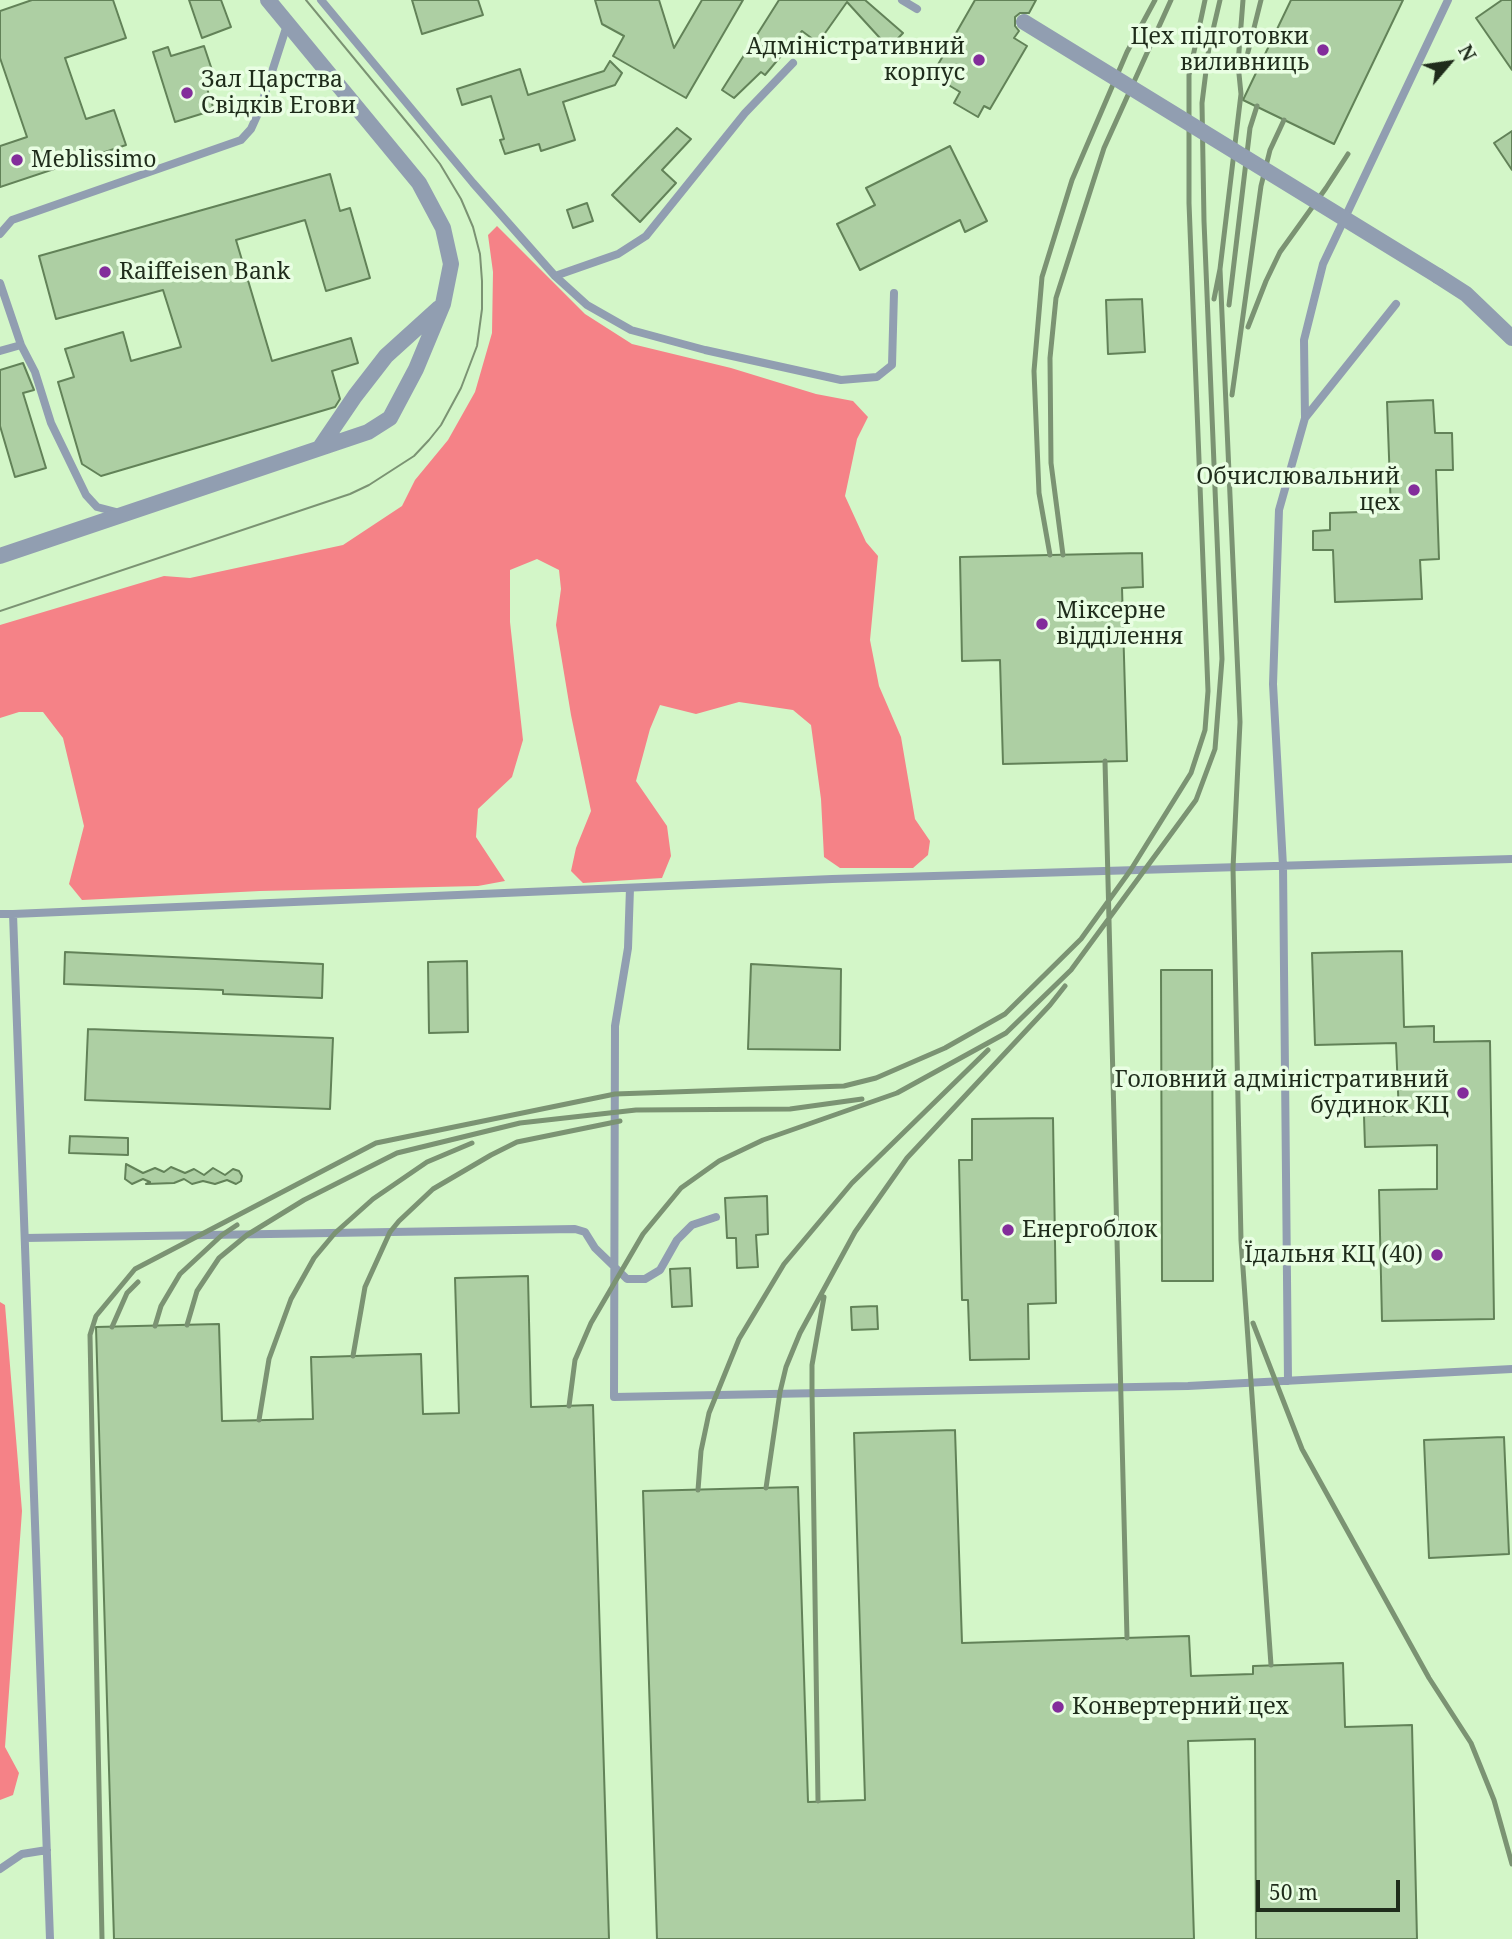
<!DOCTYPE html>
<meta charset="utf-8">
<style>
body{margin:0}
#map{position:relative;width:1512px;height:1939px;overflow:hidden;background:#d3f6c8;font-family:"Noto Serif",serif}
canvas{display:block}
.north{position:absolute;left:1414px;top:28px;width:70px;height:70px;-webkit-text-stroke:5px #e9fee3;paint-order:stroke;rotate:61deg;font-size:19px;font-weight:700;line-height:28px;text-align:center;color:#1f2c1b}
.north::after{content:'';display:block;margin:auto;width:24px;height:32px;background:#1f2c1b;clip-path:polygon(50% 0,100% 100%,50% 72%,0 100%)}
.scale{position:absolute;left:1256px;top:1880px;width:144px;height:32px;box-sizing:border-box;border:4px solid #1f2c1b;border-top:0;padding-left:9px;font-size:21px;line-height:24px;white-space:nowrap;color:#1f2c1b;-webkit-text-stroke:5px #e9fee3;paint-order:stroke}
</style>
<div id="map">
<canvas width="1512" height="1939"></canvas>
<div class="north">N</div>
<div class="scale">50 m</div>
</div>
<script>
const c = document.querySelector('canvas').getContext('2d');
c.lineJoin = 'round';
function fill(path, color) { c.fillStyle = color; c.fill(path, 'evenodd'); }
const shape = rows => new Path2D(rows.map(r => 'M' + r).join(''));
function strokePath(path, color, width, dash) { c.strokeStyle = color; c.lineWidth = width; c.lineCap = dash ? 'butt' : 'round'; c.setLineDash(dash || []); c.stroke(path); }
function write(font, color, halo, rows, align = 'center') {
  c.font = font + ' "Noto Serif",serif'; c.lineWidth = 7; c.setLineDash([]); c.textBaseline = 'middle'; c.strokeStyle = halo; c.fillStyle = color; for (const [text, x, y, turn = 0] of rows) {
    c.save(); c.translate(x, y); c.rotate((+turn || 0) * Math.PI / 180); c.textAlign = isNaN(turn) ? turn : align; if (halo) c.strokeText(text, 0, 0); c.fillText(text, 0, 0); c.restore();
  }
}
fill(shape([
 [497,226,585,314,632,344,731,368,816,394,853,401,868,417,857,439,845,496,866,542,878,556,870,640,879,686,901,737,915,819,930,841,928,855,913,868,840,868,824,857,821,799,811,725,793,710,739,702,696,714,660,705,650,729,636,781,667,826,671,856,662,878,583,883,571,871,576,848,591,811,571,715,556,625,561,589,559,570,537,559,510,570,510,622,523,740,512,777,478,809,476,837,505,881,478,886,260,891,82,900,69,884,84,826,63,738,43,712,19,712,0,718,0,625,164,576,190,578,343,545,402,506,415,480,448,440,475,392,492,333,493,272,488,235],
 [0,1302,5,1305,22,1511,5,1747,19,1773,13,1795,0,1800]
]), '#f58287');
const building = shape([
 [32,0,113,0,126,38,65,58,86,119,114,110,126,145,0,187,0,146,27,137,0,58,0,11,32,0],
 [189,0,221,0,231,27,202,38,189,0],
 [412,0,478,0,483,15,422,34,412,0],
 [595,0,659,0,674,48,702,0,743,0,686,98,613,56,624,36,602,24,595,0],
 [779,0,865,0,903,33,889,48,847,2,818,43,802,31,765,75,761,72,734,98,722,90,779,0],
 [975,0,1036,0,1029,13,1020,13,1015,17,1015,26,1019,31,1014,38,1027,46,990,109,984,106,978,117,954,103,960,92,932,75,975,0],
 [1291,0,1403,0,1334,144,1243,100,1291,0],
 [1502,0,1512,0,1512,70,1476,18,1502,0],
 [204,46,213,73,203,76,214,110,175,122,153,52,168,47,171,56,204,46],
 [610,61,622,73,615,85,563,102,575,140,541,151,539,144,505,154,500,140,504,139,491,96,462,105,457,89,520,69,528,95,604,71,610,61],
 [677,128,691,139,662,170,676,183,640,222,612,195,677,128],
 [1512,131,1512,170,1494,143,1512,131],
 [950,146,987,221,965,232,960,220,860,270,837,224,875,205,866,188,950,146],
 [330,174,340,211,350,208,370,278,326,291,305,220,236,240,272,361,351,338,358,363,332,371,340,399,335,407,101,476,82,464,58,382,74,377,65,349,123,332,131,361,181,347,163,290,56,319,39,256,330,174],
 [587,203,593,221,573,228,567,210,587,203],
 [1142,299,1145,352,1108,354,1106,300,1142,299],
 [23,363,34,390,23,393,46,468,15,477,0,426,0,370,23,363],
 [1433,400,1435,433,1452,433,1453,470,1436,470,1439,559,1420,560,1422,599,1335,602,1333,550,1313,550,1313,531,1330,530,1330,513,1391,511,1387,402,1433,400],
 [1142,553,1143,587,1122,588,1127,761,1003,764,1000,660,962,661,960,557,1142,553],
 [1402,951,1404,1027,1434,1026,1434,1042,1490,1041,1494,1319,1382,1321,1379,1190,1437,1189,1437,1145,1365,1147,1364,1116,1399,1115,1396,1043,1315,1045,1312,953,1402,951],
 [65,952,323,964,322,998,223,994,223,990,64,984,65,952],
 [467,961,468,1032,429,1033,428,962,467,961],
 [751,964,841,969,840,1050,748,1049,751,964],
 [1161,970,1212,970,1213,1281,1162,1281,1161,970],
 [88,1029,333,1038,330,1109,85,1100,88,1029],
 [1053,1118,1056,1303,1028,1304,1029,1359,970,1360,968,1300,962,1300,959,1160,972,1160,972,1119,1053,1118],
 [70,1136,128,1138,128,1155,69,1153,70,1136],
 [126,1164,143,1173,155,1168,164,1172,171,1167,185,1173,194,1169,204,1175,213,1168,225,1175,233,1169,239,1171,242,1176,241,1181,236,1184,227,1180,215,1184,203,1181,192,1184,184,1179,174,1183,146,1184,150,1182,143,1179,132,1184,125,1179,126,1164],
 [767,1196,768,1234,756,1235,758,1267,737,1268,736,1238,727,1238,725,1198,767,1196],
 [690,1268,692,1306,672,1307,670,1269,690,1268],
 [528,1276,531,1407,593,1405,609,1939,114,1939,96,1327,219,1324,222,1421,313,1419,311,1357,320,1357,421,1354,423,1414,459,1413,455,1278,528,1276],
 [877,1306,878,1329,852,1330,851,1307,877,1306],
 [955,1430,962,1643,1189,1636,1191,1676,1253,1674,1253,1666,1343,1663,1345,1727,1412,1725,1417,1939,1256,1939,1255,1739,1188,1741,1194,1939,657,1939,643,1491,798,1487,808,1802,865,1800,854,1433,955,1430],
 [1504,1437,1509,1554,1429,1558,1424,1440,1504,1437]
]);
fill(building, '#adcfa3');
strokePath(building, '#628258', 2);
strokePath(shape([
 [321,0,473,183,555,276,587,305,631,330,705,350,841,380,877,377,892,365,894,293],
 [902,0,917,9],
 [0,234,12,220,241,140,251,129,260,109,287,25],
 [555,276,618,254,646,236,745,113,793,63],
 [0,283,21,345,35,372,51,423,86,495,97,507,120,513],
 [0,351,21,345],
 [1305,418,1304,340,1323,264,1448,0],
 [630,888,628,948,615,1026,614,1397,1188,1386,1512,1369],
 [0,914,13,914],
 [25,1238,575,1229,585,1232,595,1248,627,1279,645,1279,660,1270,677,1240,692,1225,716,1217],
 [1288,1381,1283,866,1273,684,1279,510,1305,418,1396,304],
 [0,1869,22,1854,47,1850],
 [50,1939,13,914,832,879,1512,859]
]), '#919eb1', 8);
strokePath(shape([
 [1438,276,1466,294,1512,338],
 [321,446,355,396,386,356,439,308],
 [0,556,368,432,390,418,416,369,443,304,451,264,443,228,419,183,268,0]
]), '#919eb1', 16);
strokePath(shape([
 [0,611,350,494,369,485,414,456,429,440,441,425,461,388,477,346,482,309,482,281,480,254,473,227,461,199,440,164,419,137,306,0]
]), '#7b9373', 2);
strokePath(shape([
 [1245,64,1261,0],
 [1220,269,1241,94,1238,64,1243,0],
 [1214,299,1220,269,1240,722,1233,868,1241,1240,1271,1665],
 [1229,305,1250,128,1257,106],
 [1248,327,1266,281,1280,252,1326,188,1348,154],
 [1232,395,1261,186,1270,150,1284,120],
 [1050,555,1039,493,1034,371,1042,277,1072,180,1127,52,1155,0],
 [1063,555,1051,463,1050,358,1056,298,1104,148,1171,0],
 [1105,761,1127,1638],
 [1253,1323,1302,1449,1429,1678,1471,1743,1494,1800,1512,1864],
 [187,1325,197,1291,219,1258,247,1235,304,1200,397,1153,520,1123,636,1110,790,1109,862,1099],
 [155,1326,161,1306,180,1274,222,1235,237,1225],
 [112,1327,127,1293,138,1282],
 [353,1356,365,1287,390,1232,399,1221,433,1189,491,1155,517,1142,620,1121],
 [569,1406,575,1360,591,1323,643,1234,681,1188,719,1161,763,1140,897,1093,1006,1033,1071,970,1196,800,1215,749,1222,659,1204,221,1202,103,1209,47,1220,0],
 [259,1420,269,1359,291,1299,314,1258,335,1233,373,1199,427,1162,472,1143],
 [766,1488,780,1392,786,1367,800,1333,855,1232,907,1158,1050,1005,1065,986],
 [698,1490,701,1451,709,1413,739,1339,784,1264,852,1183,988,1050],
 [818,1801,812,1391,812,1365,824,1297],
 [102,1939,90,1335,96,1316,135,1269,376,1143,615,1094,844,1086,876,1078,945,1048,1005,1014,1081,939,1130,871,1191,773,1205,730,1208,691,1189,203,1189,75,1205,0]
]), '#7b9373', 5);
strokePath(shape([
 [1024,22,1438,276]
]), '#919eb1', 16);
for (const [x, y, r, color] of [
 [1323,50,7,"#832d9b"],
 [979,60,7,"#832d9b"],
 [187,93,7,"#832d9b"],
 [17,160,7,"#832d9b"],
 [105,272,7,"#832d9b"],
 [1414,490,7,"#832d9b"],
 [1042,624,7,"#832d9b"],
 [1463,1093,7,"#832d9b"],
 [1008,1230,7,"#832d9b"],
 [1437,1255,7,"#832d9b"],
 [1058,1707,7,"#832d9b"]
]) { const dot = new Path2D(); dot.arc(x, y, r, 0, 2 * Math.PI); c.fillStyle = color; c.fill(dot); strokePath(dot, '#e9fee3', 2.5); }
write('23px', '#1f2c1b', '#e9fee3', [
 ["Цех підготовки",1309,37,"right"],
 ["виливниць",1309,63,"right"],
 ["Адміністративний",965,47,"right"],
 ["корпус",965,73,"right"],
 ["Зал Царства",201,80],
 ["Свiдкiв Егови",201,106],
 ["Meblissimo",31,160],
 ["Raiffeisen Bank",119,272],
 ["Обчислювальний",1400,477,"right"],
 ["цех",1400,503,"right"],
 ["Міксерне",1056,611],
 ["відділення",1056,637],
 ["Головний адміністративний",1449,1080,"right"],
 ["будинок КЦ",1449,1106,"right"],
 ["Енергоблок",1022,1230],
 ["Їдальня КЦ (40)",1423,1255,"right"],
 ["Конвертерний цех",1072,1707]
], 'left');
</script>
